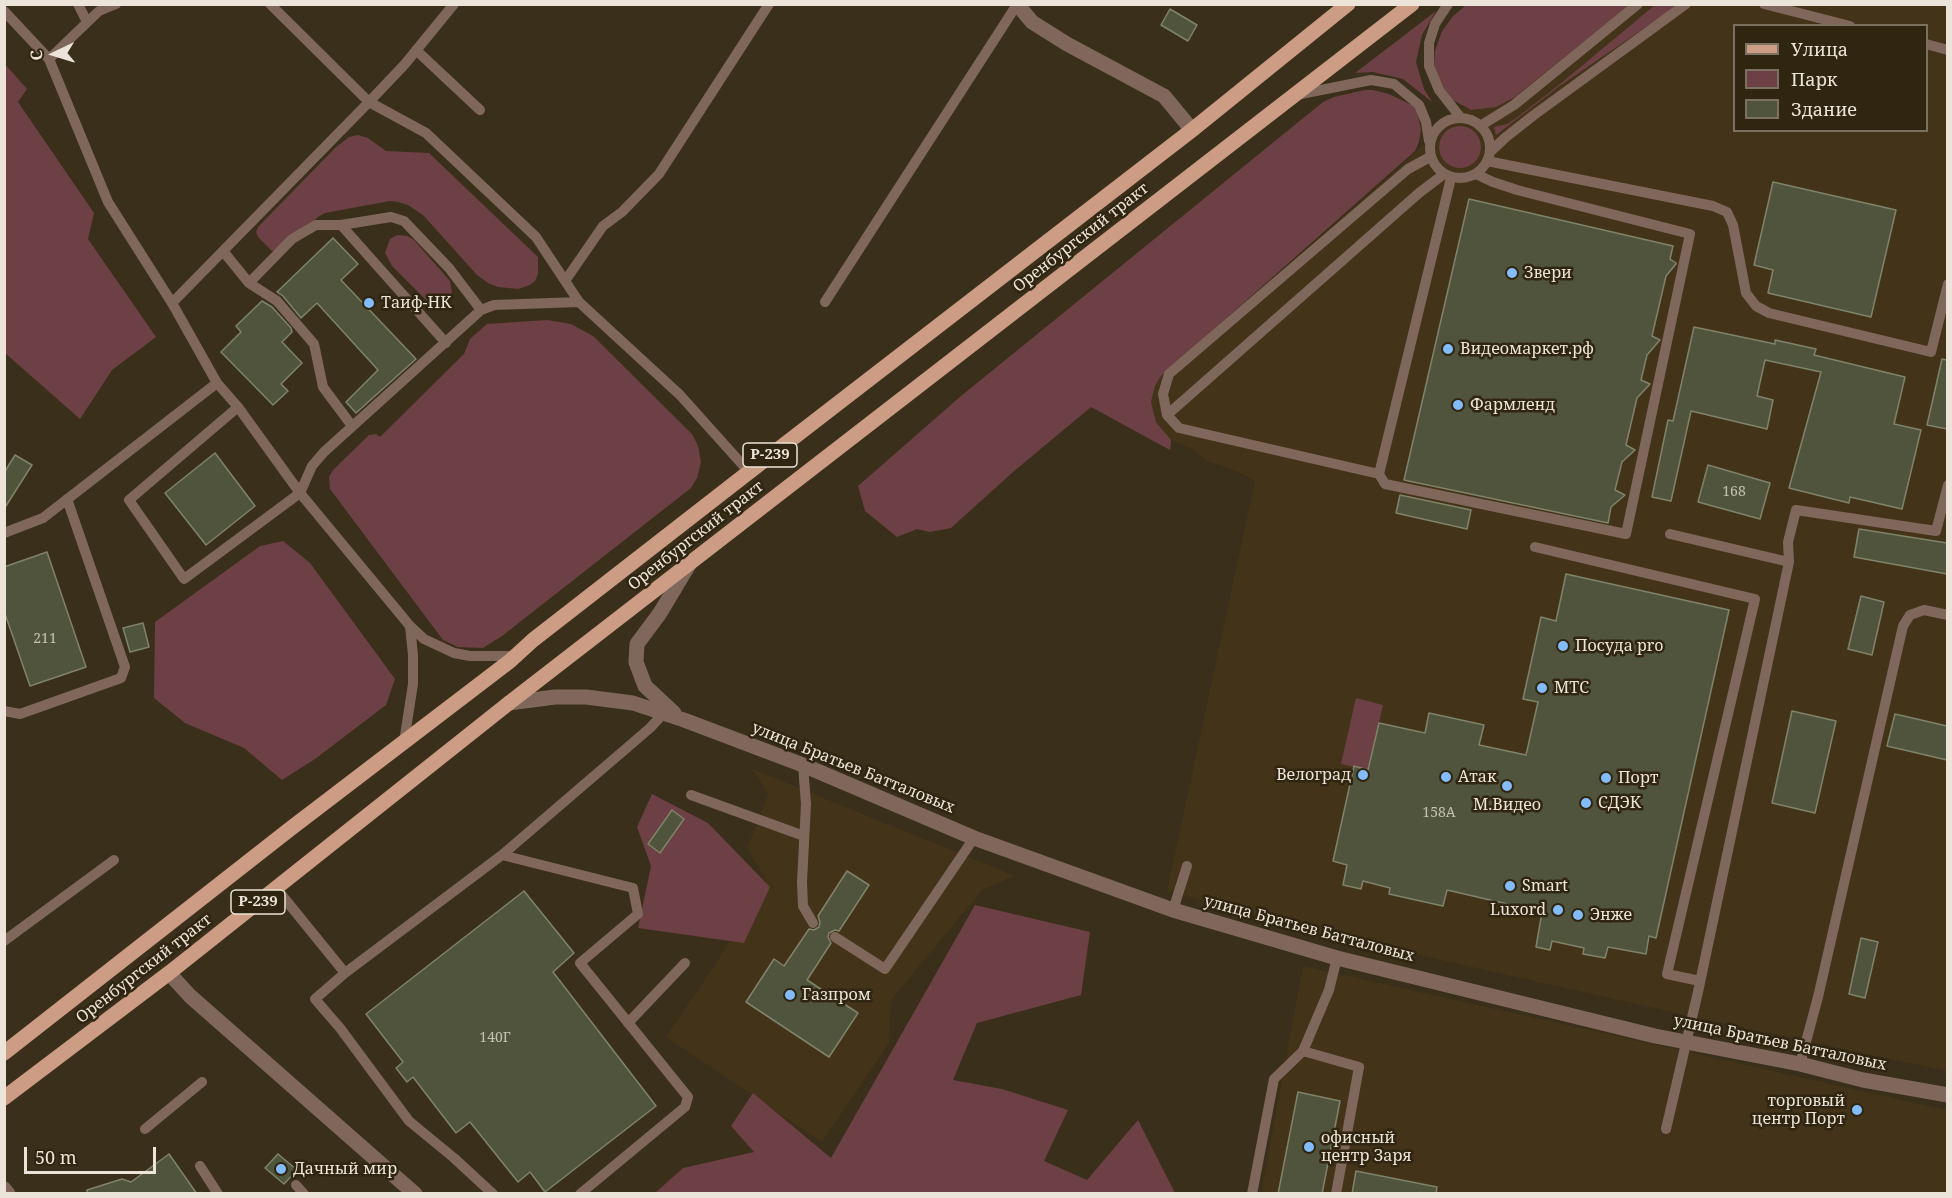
<!DOCTYPE html>
<meta charset="utf-8">
<style>
body{margin:0}
#map{position:relative;width:1952px;height:1198px;overflow:hidden;background:#3a2f1a;font-family:"Noto Serif",serif}
canvas{display:block}
.frame{position:absolute;inset:0;border:6px solid #ece4d8;pointer-events:none}
.legend{position:absolute;left:1733px;top:24px;width:195px;height:108px;box-sizing:border-box;background:#302510;border:2px solid #7b7160;margin:0;padding:8px 10px;list-style:none;font-size:18px;color:#ece4d8}
.legend li{display:flex;align-items:center;gap:12px;height:30px}
.legend b{width:30px;border:2px solid #7b7160}
.north{position:absolute;left:24px;top:24px;width:60px;height:60px;-webkit-text-stroke:4px #302510;paint-order:stroke;rotate:266deg;font-size:16px;font-weight:700;line-height:24px;text-align:center;color:#ece4d8}
.north::after{content:'';display:block;margin:auto;width:21px;height:27px;background:#ece4d8;clip-path:polygon(50% 0,100% 100%,50% 72%,0 100%)}
.scale{position:absolute;left:24px;top:1147px;width:132px;height:27px;box-sizing:border-box;border:3px solid #ece4d8;border-top:0;padding-left:8px;font-size:18px;line-height:21px;white-space:nowrap;color:#ece4d8;-webkit-text-stroke:4px #302510;paint-order:stroke}
</style>
<div id="map">
<canvas width="1952" height="1198"></canvas>
<div class="frame"></div>
<ul class="legend">
<li><b style="height:8px;background:#cd9c85"></b>Улица</li>
<li><b style="height:16px;background:#6c4045"></b>Парк</li>
<li><b style="height:16px;background:#50543c"></b>Здание</li>
</ul>
<div class="north">С</div>
<div class="scale">50 m</div>
</div>
<script>
const c = document.querySelector('canvas').getContext('2d');
c.lineJoin = 'round';
function fill(path, color) { c.fillStyle = color; c.fill(path, 'evenodd'); }
const shape = rows => new Path2D(rows.map(r => 'M' + r).join(''));
function strokePath(path, color, width, dash) { c.strokeStyle = color; c.lineWidth = width; c.lineCap = dash ? 'butt' : 'round'; c.setLineDash(dash || []); c.stroke(path); }
function write(font, color, halo, rows, align = 'center') {
  c.font = font + ' "Noto Serif",serif'; c.lineWidth = 5; c.setLineDash([]); c.textBaseline = 'middle'; c.strokeStyle = halo; c.fillStyle = color; for (const [text, x, y, turn = 0] of rows) {
    c.save(); c.translate(x, y); c.rotate((+turn || 0) * Math.PI / 180); c.textAlign = isNaN(turn) ? turn : align; if (halo) c.strokeText(text, 0, 0); c.fillText(text, 0, 0); c.restore();
  }
}
fill(shape([
 [1629,5,1947,5,1947,1071,1685,1015,1344,938,1167,891,1255,481,1237,471,1207,461,1191,448,1171,440,1156,422,1151,402,1155,386,1161,376,1403,164,1463,107,1471,110],
 [1734,26,1926,26,1926,130,1734,130],
 [752,769,1015,876,983,889,891,1000,889,1043,822,1142,666,1037,720,957,766,879,747,848,765,804,768,793],
 [1303,966,1947,1110,1947,1193,1261,1194]
]), '#433419');
fill(shape([
 [1466,5,1629,5,1515,97,1496,107,1471,110,1453,100,1438,81,1434,64,1435,51,1442,31,1453,16],
 [1655,5,1678,5,1561,85,1496,135,1494,127,1507,124,1515,119,1560,84],
 [1436,11,1422,35,1416,62,1424,89,1432,102,1403,79,1373,72,1355,73],
 [4,63,27,89,18,102,94,213,88,239,156,337,112,370,80,419,5,353],
 [1365,90,1373,90,1389,94,1414,106,1417,112,1421,129,1419,142,1415,151,1161,376,1155,386,1151,402,1156,422,1171,440,1170,450,1091,407,1013,472,951,528,930,532,917,529,897,537,865,511,858,486,961,396,1323,102,1334,97],
 '1439 147a21 21 0 1 1 42 0a21 21 0 1 1-42 0Z',
 [358,135,368,138,386,151,429,153,538,257,538,274,535,281,530,285,518,289,498,287,488,283,477,275,423,215,408,205,398,202,390,201,325,213,318,217,284,249,272,251,258,237,256,232,258,227,336,147,349,137],
 [397,235,407,236,414,240,450,281,452,293,448,300,443,305,438,306,429,303,392,266,385,253,390,239],
 [547,320,571,324,593,336,692,434,698,446,701,462,697,478,691,488,502,636,483,648,458,647,443,640,330,489,329,477,333,470,369,435,376,434,380,437,464,354,470,339,487,324],
 [283,541,310,563,395,679,386,705,315,759,282,780,244,748,185,723,154,698,155,622,260,546],
 [1356,698,1383,705,1368,770,1341,764],
 [652,794,708,823,770,887,744,943,638,928,651,866,637,827],
 [975,905,1090,932,1081,995,977,1023,953,1080,1002,1089,1068,1110,1044,1161,1087,1180,1138,1120,1175,1193,655,1193,683,1168,754,1152,731,1126,753,1093,831,1158]
]), '#6c4045');
const building = shape([
 [1170,9,1197,25,1188,41,1161,25,1170,9],
 [1773,182,1896,210,1871,317,1768,293,1773,270,1754,265,1773,182],
 [1469,199,1673,246,1670,259,1676,263,1676,264,1666,276,1652,336,1660,340,1647,355,1641,380,1650,384,1637,398,1626,445,1635,450,1622,462,1615,490,1625,495,1611,507,1608,523,1404,480,1469,199],
 [333,238,358,264,341,280,416,359,356,413,346,402,378,370,317,303,301,318,283,296,277,292,333,238],
 [262,301,272,307,291,328,292,332,282,342,302,363,281,384,288,391,273,405,221,352,241,332,236,326,262,301],
 [1694,327,1775,344,1775,340,1816,349,1814,355,1905,377,1894,424,1921,430,1902,509,1850,497,1849,503,1789,488,1821,372,1765,360,1757,396,1773,400,1767,429,1691,411,1671,501,1652,497,1668,420,1673,421,1694,327],
 [1942,359,1947,360,1947,429,1927,425,1942,359],
 [215,453,255,506,206,545,165,493,215,453],
 [15,455,32,465,4,509,4,473,15,455],
 [1708,465,1770,483,1760,519,1698,502,1708,465],
 [1400,495,1471,510,1467,529,1396,513,1400,495],
 [1859,529,1947,543,1947,574,1854,557,1859,529],
 [47,552,86,667,30,686,4,611,4,567,47,552],
 [1566,574,1729,610,1656,938,1649,936,1646,954,1608,947,1605,958,1583,954,1584,948,1552,941,1550,950,1536,947,1542,912,1447,890,1443,906,1389,894,1390,888,1363,881,1361,889,1343,885,1347,865,1333,861,1354,766,1368,770,1379,723,1425,733,1429,713,1484,725,1479,745,1526,755,1538,702,1523,699,1531,663,1541,617,1556,621,1566,574],
 [1861,596,1884,602,1872,655,1848,649,1861,596],
 [143,623,149,647,130,652,123,628,143,623],
 [1792,711,1836,721,1815,813,1772,803,1792,711],
 [1895,714,1947,726,1947,760,1887,746,1895,714],
 [672,810,684,819,660,853,648,844,672,810],
 [847,871,869,885,839,931,835,930,829,933,828,937,831,943,807,980,858,1013,829,1057,746,1002,774,959,784,966,809,929,814,930,819,927,820,922,818,916,847,871],
 [524,891,574,953,553,972,656,1106,545,1192,530,1172,518,1182,470,1122,456,1133,413,1077,407,1082,396,1068,403,1062,366,1014,524,891],
 [1861,938,1878,942,1865,998,1849,994,1861,938],
 [1298,1092,1340,1101,1322,1194,1278,1194,1298,1092],
 [169,1154,197,1194,87,1194,87,1190,122,1179,131,1182,169,1154],
 [278,1154,297,1170,284,1184,265,1168,278,1154],
 [1356,1171,1437,1187,1436,1194,1352,1194,1356,1171]
]);
fill(building, '#50543c');
strokePath(building, '#7f836a', 1.5);
strokePath(shape([
 [78,4,87,22],
 [116,4,99,11,49,59,108,202,172,303,217,383,238,407,300,493,410,626,424,639,454,653,470,656,516,656],
 [270,4,369,102,426,133,536,237,579,302,680,395,749,472],
 [1448,4,1435,24,1429,43,1429,66,1439,90,1461,118],
 [1764,4,1850,26],
 [4,11,49,59],
 [1926,44,1948,50],
 [416,50,480,110],
 [1296,95,1371,80,1394,84,1419,105,1426,122,1429,141],
 '1430 148a30 30 0 1 1 60 0a30 30 0 1 1-60 0Z',
 [1480,126,1514,105,1638,4],
 [1490,152,1506,137,1534,115,1686,4],
 [1430,157,1408,169,1169,374,1163,394,1167,415,1179,428,1379,474,1451,178],
 [1487,161,1713,206,1727,212,1733,225,1746,293,1756,306,1769,313,1931,352,1948,284],
 [341,225,391,217,404,221,449,268,481,310],
 [223,251,249,283,292,239,316,225,341,225,446,343],
 [565,281,603,226,622,212,659,174,769,4],
 [249,283,277,301,314,344,323,387,352,426],
 [825,302,1016,6],
 [172,303,369,102,405,64,454,4],
 [238,407,129,500,184,579,300,493,312,466,324,452,481,310,494,305,579,302],
 [1167,415,1419,193,1444,174],
 [1379,474,1385,484,1626,534,1690,234,1517,190,1493,182,1476,174],
 [4,533,43,518,217,383],
 [1535,547,1755,599,1667,974,1700,981],
 [1789,562,1788,542,1796,510,1936,531,1948,485],
 [4,711,20,714,121,678,125,667,67,499],
 [404,742,413,684,413,655,410,626],
 [803,765,806,804,802,882,803,906,813,923],
 [691,795,804,836],
 [502,855,633,888,638,914,580,963,688,1097,685,1107,580,1194],
 [276,888,345,973],
 [1173,910,1187,866],
 [835,937,885,969,974,838],
 [4,941,114,860],
 [628,1023,685,963],
 [1800,1064,1818,997,1903,626,1910,615,1924,610,1948,615],
 [145,1129,202,1082],
 [1666,1129,1698,992,1789,562,1670,534],
 [200,1166,218,1194],
 [296,1185,304,1194],
 [493,1194,454,1158,409,1121,340,1028,315,999,345,973,502,855,650,728,664,713],
 [1252,1194,1274,1079,1303,1051],
 [1336,1194,1359,1067,1303,1051,1329,990,1337,958]
]), '#7f675c', 10);
strokePath(shape([
 [1017,4,1032,22,1067,44,1164,96,1192,130],
 [509,703,555,697,586,697,633,703,684,720,803,765,974,838,1173,910,1337,958,1655,1036,1800,1064,1863,1080,1948,1095],
 [674,713,645,686,636,662,637,644,660,613,690,563],
 [169,973,190,996,415,1194],
 [4,1189,8,1194]
]), '#7f675c', 15);
strokePath(shape([
 [4,1053,290,829,510,661,533,640,749,472,1192,130,1348,4],
 [4,1098,169,973,509,703,1412,4]
]), '#cd9c85', 15);
for (const [x, y, r, color] of [
 [1512,273,6,"#83bcfb"],
 [369,303,6,"#83bcfb"],
 [1448,349,6,"#83bcfb"],
 [1458,405,6,"#83bcfb"],
 [1563,646,6,"#83bcfb"],
 [1542,688,6,"#83bcfb"],
 [1363,775,6,"#83bcfb"],
 [1446,777,6,"#83bcfb"],
 [1606,778,6,"#83bcfb"],
 [1507,786,6,"#83bcfb"],
 [1586,803,6,"#83bcfb"],
 [1510,886,6,"#83bcfb"],
 [1558,910,6,"#83bcfb"],
 [1578,915,6,"#83bcfb"],
 [790,995,6,"#83bcfb"],
 [1857,1110,6,"#83bcfb"],
 [1309,1147,6,"#83bcfb"],
 [281,1169,6,"#83bcfb"]
]) { const dot = new Path2D(); dot.arc(x, y, r, 0, 2 * Math.PI); c.fillStyle = color; c.fill(dot); strokePath(dot, '#302510', 2); }
write('14px', '#c5c0b1', null, [
 ["168",1734,492],
 ["211",45,639],
 ["158А",1439,813],
 ["140Г",495,1038]
]);
for (const [x, y, w] of [
 [770,455,54],
 [258,902,54]
]) { const box = new Path2D(); box.roundRect(x - w / 2, y - 12, w, 24, 4.5); c.fillStyle = '#302510'; c.fill(box); strokePath(box, '#ece4d8', 1.5); }
write('bold 15px', '#ece4d8', null, [
 ["Р-239",770,455],
 ["Р-239",258,902]
]);
write('16px', '#ece4d8', '#302510', [
 ["Оренбургский тракт",1081,238,-38],
 ["Оренбургский тракт",696,536,-38],
 ["улица Братьев Батталовых",853,768,22],
 ["улица Братьев Батталовых",1309,929,15],
 ["Оренбургский тракт",144,969,-38],
 ["улица Братьев Батталовых",1780,1043,12]
]);
write('16px', '#ece4d8', '#302510', [
 ["Звери",1524,273],
 ["Таиф-НК",381,303],
 ["Видеомаркет.рф",1460,349],
 ["Фармленд",1470,405],
 ["Посуда pro",1575,646],
 ["МТС",1554,688],
 ["Велоград",1351,775,"right"],
 ["Атак",1458,777],
 ["Порт",1618,778],
 ["СДЭК",1598,803],
 ["М.Видео",1507,805,"center"],
 ["Smart",1522,886],
 ["Luxord",1546,910,"right"],
 ["Энже",1590,915],
 ["Газпром",802,995],
 ["торговый",1845,1101,"right"],
 ["центр Порт",1845,1119,"right"],
 ["офисный",1321,1138],
 ["центр Заря",1321,1156],
 ["Дачный мир",293,1169]
], 'left');
</script>
